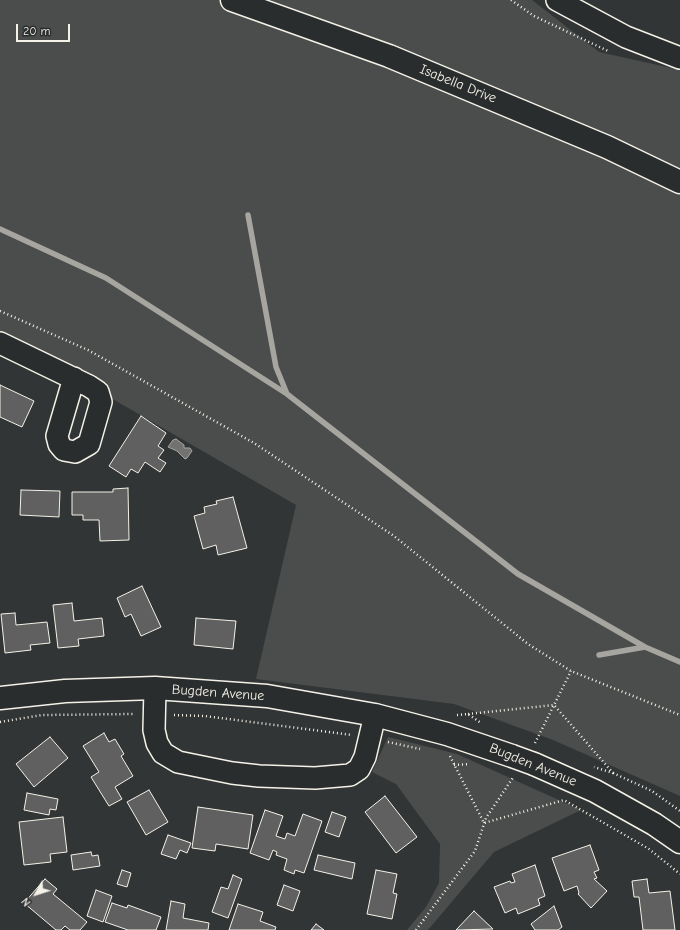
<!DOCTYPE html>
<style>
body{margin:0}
#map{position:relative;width:680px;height:930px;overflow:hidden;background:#323535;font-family:"Comic Neue",sans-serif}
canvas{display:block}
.north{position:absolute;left:16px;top:874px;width:40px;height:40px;-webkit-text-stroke:3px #2a2d2e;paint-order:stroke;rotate:231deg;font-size:11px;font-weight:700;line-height:16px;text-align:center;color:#f4f1e8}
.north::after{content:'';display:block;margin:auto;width:14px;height:18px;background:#f4f1e8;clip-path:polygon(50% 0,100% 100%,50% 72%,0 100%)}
.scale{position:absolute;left:16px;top:24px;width:54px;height:18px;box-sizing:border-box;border:2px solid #f4f1e8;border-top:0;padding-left:5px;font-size:12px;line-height:14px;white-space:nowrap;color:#f4f1e8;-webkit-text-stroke:3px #2a2d2e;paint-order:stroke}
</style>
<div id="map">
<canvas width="680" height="930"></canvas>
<div class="north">N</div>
<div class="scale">20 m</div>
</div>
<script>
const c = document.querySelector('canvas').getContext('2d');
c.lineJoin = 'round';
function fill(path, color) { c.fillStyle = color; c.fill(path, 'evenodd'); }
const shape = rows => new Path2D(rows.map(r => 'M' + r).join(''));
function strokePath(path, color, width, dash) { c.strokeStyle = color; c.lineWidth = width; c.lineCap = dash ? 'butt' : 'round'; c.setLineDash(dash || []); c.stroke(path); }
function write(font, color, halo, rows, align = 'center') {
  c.font = font + ' "Comic Neue",sans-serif'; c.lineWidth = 4; c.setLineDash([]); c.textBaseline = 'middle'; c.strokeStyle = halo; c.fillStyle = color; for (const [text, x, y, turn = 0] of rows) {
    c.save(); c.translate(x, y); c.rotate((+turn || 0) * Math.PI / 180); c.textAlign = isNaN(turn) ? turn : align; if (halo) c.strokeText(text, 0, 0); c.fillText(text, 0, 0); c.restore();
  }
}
fill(shape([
 [0,0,532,0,599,52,680,70,680,796,553,740,454,704,256,679,296,505,0,334],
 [388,737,457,754,581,810,494,852,428,930,407,930,426,907,439,883,440,844,396,784,372,772]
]), '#4b4d4c');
const water = shape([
 [176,439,184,445,184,448,190,448,192,451,187,458,185,459,177,451,168,447,173,440,176,439]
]);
fill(water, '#727370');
strokePath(water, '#a6a5a0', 1);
strokePath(shape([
 [248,215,276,367,287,394],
 [0,229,106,278,287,394,518,574,645,647,680,662],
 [599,655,645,647]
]), '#a6a5a0', 5.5);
const building = shape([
 [0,385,34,401,22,427,0,417,0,385],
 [141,416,166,433,158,446,164,450,158,458,166,463,160,472,145,462,138,473,131,469,126,477,109,466,141,416],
 [128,488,129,540,100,541,99,520,83,520,83,515,72,515,72,492,113,492,113,489,128,488],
 [21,490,60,491,59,517,20,515,21,490],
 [233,497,247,548,218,555,216,545,203,549,194,516,205,513,204,507,217,504,216,501,233,497],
 [142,586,161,627,141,636,131,614,125,617,117,598,142,586],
 [72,603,74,621,102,618,104,636,78,639,79,646,58,648,53,605,72,603],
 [15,613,16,625,47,622,50,643,30,645,31,650,5,653,1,614,15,613],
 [196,618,236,621,233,649,194,645,196,618],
 [104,733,109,742,115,739,124,754,121,756,133,776,115,787,122,799,109,806,91,777,99,772,83,746,104,733],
 [50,737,68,758,34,787,16,764,50,737],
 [149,790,168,822,146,835,127,802,149,790],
 [27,793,58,799,56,810,50,809,49,815,24,810,27,793],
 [385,796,417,837,396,853,365,812,385,796],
 [198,807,253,815,248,849,216,844,215,851,192,848,198,807],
 [265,810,283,816,276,836,285,839,287,833,295,836,303,814,322,821,304,873,295,870,294,874,284,870,287,859,276,855,277,852,273,850,269,860,250,853,265,810],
 [332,812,346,817,339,837,325,832,332,812],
 [63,817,67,852,50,854,51,862,24,865,19,822,63,817],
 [168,835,191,843,187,853,180,850,176,859,161,854,168,835],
 [590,845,599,870,594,872,597,878,594,879,607,891,591,908,578,894,579,893,577,886,564,891,552,858,590,845],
 [91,852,92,856,98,855,100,866,73,870,71,855,91,852],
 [318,855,355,863,352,879,314,870,318,855],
 [535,865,545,896,538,899,540,905,518,914,516,908,505,913,494,887,510,881,511,883,515,882,512,874,535,865],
 [122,870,131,873,127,887,117,884,122,870],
 [376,870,397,874,393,893,397,894,392,919,367,914,376,870],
 [233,875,242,879,228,918,212,912,221,887,228,889,233,875],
 [45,879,57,889,53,894,87,922,80,930,70,930,65,926,61,930,56,930,24,903,45,879],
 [647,879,649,893,670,891,675,930,643,930,639,897,634,897,632,881,647,879],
 [284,885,300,891,293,911,277,905,284,885],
 [96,890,112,896,103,922,87,916,96,890],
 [171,901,185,904,183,918,209,923,208,930,166,930,171,901],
 [112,903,127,908,128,905,161,917,156,930,128,930,105,922,112,903],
 [238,904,263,912,260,921,276,927,275,930,229,930,238,904],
 [554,906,562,927,558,930,535,930,531,924,554,906],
 [474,911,493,929,456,930,474,911],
 [316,924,324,930,311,930,316,924]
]);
fill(building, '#5f605f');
strokePath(building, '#f4f1e8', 1);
const street = shape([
 [557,0,626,37,680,58],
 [0,343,89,386,98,392,101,402,89,444,75,452,64,450,59,444,57,436,74,378],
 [155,688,154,730,157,743,163,753,178,762,232,773,259,776,315,778,350,775,359,769,365,757,375,715]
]);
const secondary = shape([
 [0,698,65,691,155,688,267,696,375,715,447,734,512,756],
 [534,764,595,791,654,824,680,842]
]);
const primary = shape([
 [232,0,389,56,607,147,680,182]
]);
strokePath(street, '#f4f1e8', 24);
strokePath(secondary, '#f4f1e8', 25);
strokePath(primary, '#f4f1e8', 25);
strokePath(shape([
 [511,0,534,16,608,51],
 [0,311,88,350,254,443,394,536,528,644,571,671,680,715],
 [468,714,554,705,613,773,594,767],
 [174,715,205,716,352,735],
 [457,715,468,714,481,723],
 [0,722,42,715,135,714],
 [388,742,420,749],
 [535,743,571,671],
 [450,756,484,823,564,800,649,849,680,874],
 [454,765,470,764],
 [613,773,652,791,680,811],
 [416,930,475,851,486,818,514,776]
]), '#f4f1e8', 2.5, [1, 3]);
strokePath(street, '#2a2d2e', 21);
strokePath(secondary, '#2a2d2e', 22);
strokePath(primary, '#2a2d2e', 22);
const secondaryBridge = shape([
 [512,756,534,764]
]);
strokePath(secondaryBridge, '#f4f1e8', 25, []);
strokePath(secondaryBridge, '#2a2d2e', 22);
write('14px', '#f4f1e8', '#2a2d2e', [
 ["Isabella Drive",458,84,22],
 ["Bugden Avenue",218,693,4],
 ["Bugden Avenue",533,765,22]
]);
</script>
